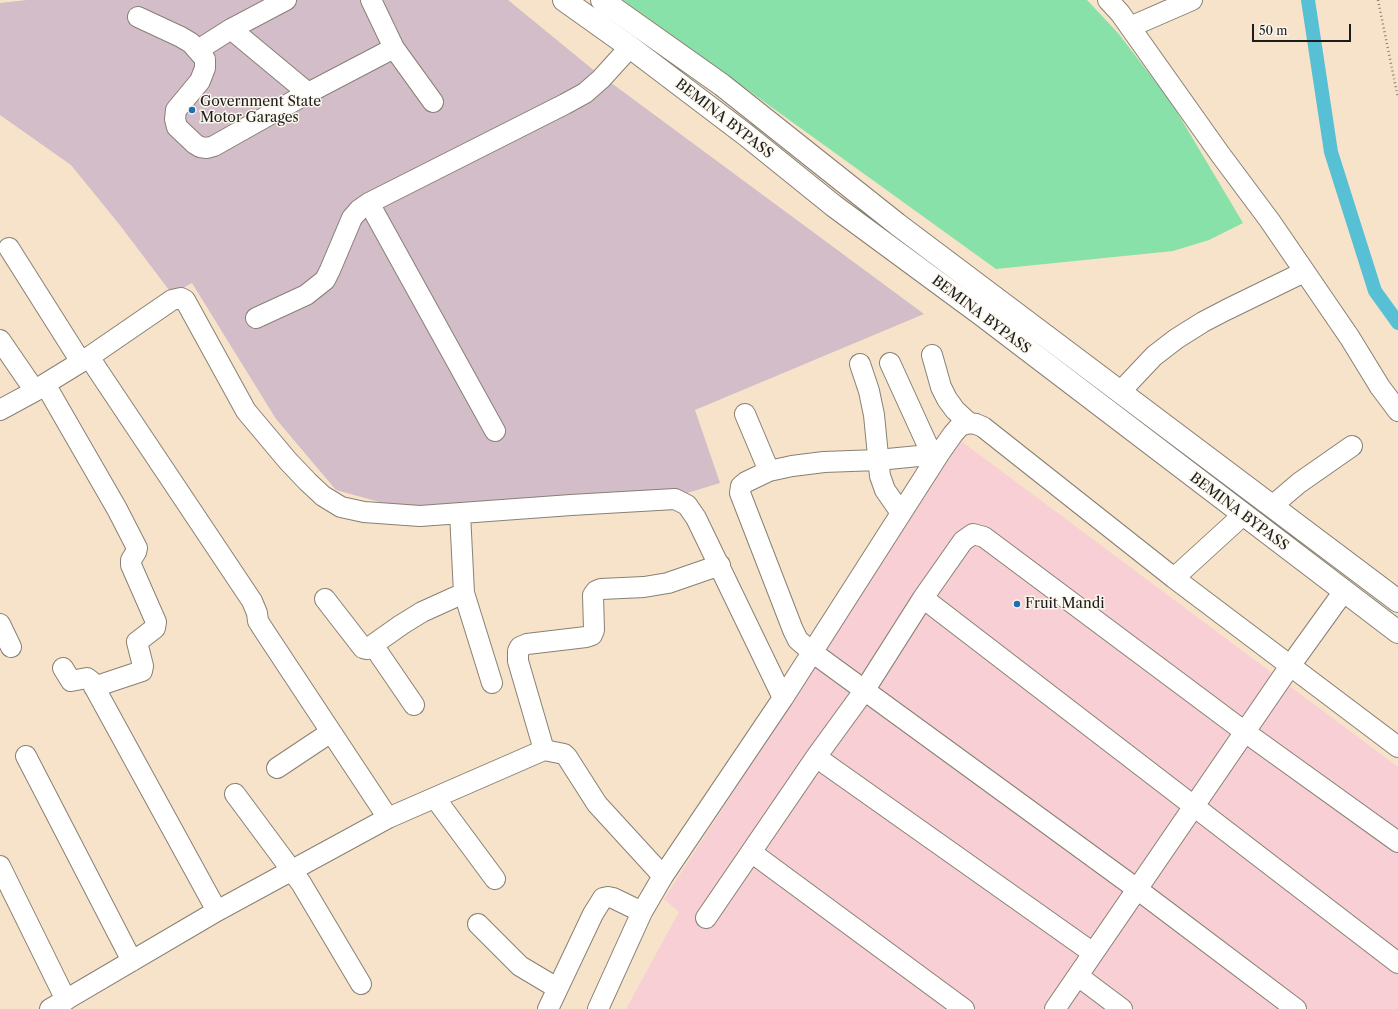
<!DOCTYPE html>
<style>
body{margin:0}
#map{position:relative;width:1398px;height:1009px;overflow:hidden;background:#f6e3ca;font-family:"Libre Caslon Text",serif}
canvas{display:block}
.scale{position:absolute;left:1252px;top:24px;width:99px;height:18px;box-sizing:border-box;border:2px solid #1c1c1c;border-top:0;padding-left:5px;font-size:12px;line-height:14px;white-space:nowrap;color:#1c1c1c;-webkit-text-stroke:3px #fbf7ec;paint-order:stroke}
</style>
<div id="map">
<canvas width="1398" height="1009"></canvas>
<div class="scale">50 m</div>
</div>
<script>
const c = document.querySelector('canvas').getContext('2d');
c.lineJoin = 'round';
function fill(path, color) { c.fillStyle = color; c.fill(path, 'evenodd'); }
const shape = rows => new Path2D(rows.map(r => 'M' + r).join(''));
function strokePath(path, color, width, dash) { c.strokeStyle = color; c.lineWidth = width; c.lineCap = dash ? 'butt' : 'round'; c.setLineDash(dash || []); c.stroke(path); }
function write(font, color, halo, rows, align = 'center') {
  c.font = font + ' "Libre Caslon Text",serif'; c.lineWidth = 3; c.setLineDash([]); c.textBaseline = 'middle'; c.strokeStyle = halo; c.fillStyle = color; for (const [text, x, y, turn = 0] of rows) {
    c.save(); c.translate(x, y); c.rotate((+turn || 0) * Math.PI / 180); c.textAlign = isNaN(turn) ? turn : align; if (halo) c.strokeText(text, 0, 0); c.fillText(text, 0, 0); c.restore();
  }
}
fill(shape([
 [961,441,1398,767,1398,1009,626,1009,679,912,664,899]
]), '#f7cfd4');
fill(shape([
 [27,0,508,0,591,68,924,314,695,410,720,483,661,501,394,506,336,490,276,419,192,283,172,294,119,224,71,165,0,115,0,3]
]), '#d2bdc8');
fill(shape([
 [623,0,1087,0,1118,33,1171,102,1243,223,1209,240,1173,251,996,269]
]), '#87e1a8');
strokePath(shape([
 [1308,0,1331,152,1375,291,1398,323]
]), '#58c0d5', 14);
const minor = shape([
 [371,0,394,48,433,102],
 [1108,0,1120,13,1220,154,1270,221,1350,338,1380,387,1398,411],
 [138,17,181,37,191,43,205,59,205,68,200,81,176,110,175,119,177,127,195,144,200,147,207,148,214,146,308,93,394,48],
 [1130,27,1192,0],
 [231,29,308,93],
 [198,50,231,29,286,0],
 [369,203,495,431],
 [9,248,81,362],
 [256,318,306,295,325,280,330,270,352,218,359,210,369,203,565,104,585,93,601,79,630,47],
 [0,340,35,391],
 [932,355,941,387,947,399,955,410,969,423],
 [89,357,252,601,257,613,258,621,263,629,388,818],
 [890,363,932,455],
 [860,364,869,391,874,415,880,476,885,490,901,513],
 [45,384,117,509,137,548,136,552,131,560,131,565,156,622,155,628,137,642,143,666,142,671,94,687],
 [1120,392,1154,356,1176,339,1203,322,1226,310,1304,272],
 [0,410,35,391,45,384,89,357,172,300,181,298,185,300,246,411,288,461,308,482,323,496,341,507,364,512,420,516,571,505,675,499,687,505,696,518,783,698],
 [745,414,769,471],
 [939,454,878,460,824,462,792,466,769,471,746,482,741,486,740,493,793,630,798,640,812,652,1137,889,1296,1009],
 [1272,506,1299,483,1352,446],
 [460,513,464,593,492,683],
 [1174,578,1243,515],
 [923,598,1398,963],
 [325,599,363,648,367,649,401,625,422,612,464,593],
 [0,624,11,647],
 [373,645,414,705],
 [63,668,71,681,87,678,91,681,217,911],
 [544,750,518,661,518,651,520,647,527,644,586,637,592,635,594,630,593,595,596,591,601,589,644,587,668,583,720,565],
 [26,756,132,961],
 [816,757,1093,953],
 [277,768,331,732],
 [235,794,301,883,361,984],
 [435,798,495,879],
 [751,852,964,1009],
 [0,866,66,1000],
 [706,918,816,757,864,691,923,598,963,541,973,534,984,537,1245,732,1398,842],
 [478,924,520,966,557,988],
 [1078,976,1122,1009],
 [50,1009,217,911,388,818,544,750,564,754,567,757,597,804,663,876],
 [548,1009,593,914,603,898,608,897,613,898,642,912],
 [598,1009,642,912,663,876,783,698,939,454,953,434,960,426,969,423,976,424,983,427,1174,578,1398,747],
 [1055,1009,1290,666,1344,591]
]);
const highway = shape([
 [564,0,630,47,746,135,834,206,982,315,1398,632],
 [602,0,722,85,897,224,1398,601]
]);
strokePath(minor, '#898073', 22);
strokePath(highway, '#898073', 24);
strokePath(shape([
 [1378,0,1398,98]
]), '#898073', 2.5, [1, 3]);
strokePath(minor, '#fff', 20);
strokePath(highway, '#fff', 22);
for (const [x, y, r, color] of [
 [192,110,4,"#1f6fb2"],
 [1017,604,4,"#1f6fb2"]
]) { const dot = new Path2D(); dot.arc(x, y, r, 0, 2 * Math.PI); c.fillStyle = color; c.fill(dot); strokePath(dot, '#fbf7ec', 1.5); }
write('14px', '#1c1c1c', '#fbf7ec', [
 ["Government State",200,102],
 ["Motor Garages",200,118],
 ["Fruit Mandi",1025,604]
], 'left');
write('14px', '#1c1c1c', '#fbf7ec', [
 ["BEMINA BYPASS",724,119,38],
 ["BEMINA BYPASS",981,315,37],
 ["BEMINA BYPASS",1239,512,37]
]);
</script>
